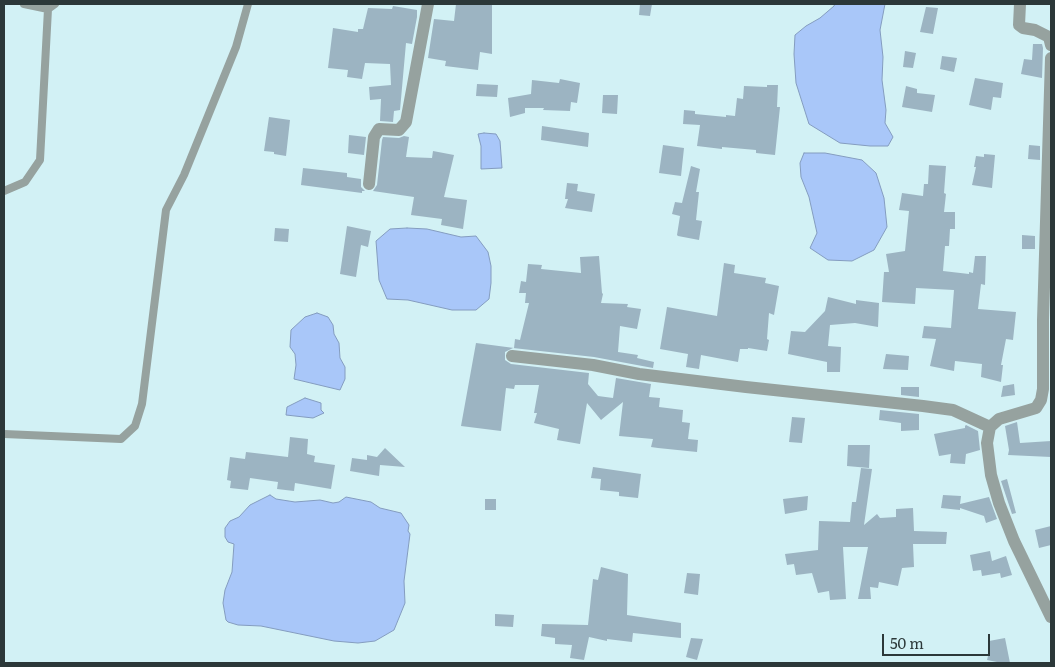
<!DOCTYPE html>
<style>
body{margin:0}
#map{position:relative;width:1055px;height:667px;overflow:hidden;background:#d2f1f5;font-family:Literata,serif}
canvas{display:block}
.frame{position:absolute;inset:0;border:5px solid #2c3839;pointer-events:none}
.scale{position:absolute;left:882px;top:634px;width:108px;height:22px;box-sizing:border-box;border:2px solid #2c3839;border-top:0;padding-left:6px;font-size:15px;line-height:18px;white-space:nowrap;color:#2c3839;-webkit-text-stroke:4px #d2f1f5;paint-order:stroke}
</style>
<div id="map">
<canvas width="1055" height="667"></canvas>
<div class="frame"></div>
<div class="scale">50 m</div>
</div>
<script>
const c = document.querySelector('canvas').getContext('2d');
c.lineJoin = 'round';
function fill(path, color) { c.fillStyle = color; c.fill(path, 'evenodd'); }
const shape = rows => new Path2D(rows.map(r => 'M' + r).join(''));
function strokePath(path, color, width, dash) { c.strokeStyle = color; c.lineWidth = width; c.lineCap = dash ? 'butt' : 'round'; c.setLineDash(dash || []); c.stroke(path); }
const water = shape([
 [835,4,885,4,880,30,883,57,882,80,886,110,885,123,893,137,888,146,870,146,840,143,809,124,796,83,794,54,795,35,806,26,820,18,834,6,835,4],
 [484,133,496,134,500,141,502,168,481,169,481,146,478,134,484,133],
 [804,153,825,153,862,160,876,173,884,198,887,227,874,250,852,261,828,260,810,248,817,233,809,197,801,177,800,163,804,153],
 [407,228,427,229,461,237,476,236,488,252,491,266,491,283,489,299,476,310,452,310,408,300,387,299,379,280,376,241,390,229,407,228],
 [317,313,328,317,333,325,334,334,339,343,340,358,345,367,345,379,340,390,294,379,296,365,295,354,290,347,291,330,305,317,317,313],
 [305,398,321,403,321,410,324,413,313,418,286,415,287,407,305,398],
 [270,495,276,499,295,502,320,500,333,503,339,502,346,497,371,502,380,508,401,513,409,525,408,531,410,534,404,581,405,603,394,630,375,641,358,643,334,641,261,626,238,625,228,622,226,620,223,603,225,590,232,572,234,544,228,542,225,537,225,528,230,521,239,517,250,505,270,495]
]);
fill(water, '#a9c7f9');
strokePath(water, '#849cbf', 1);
fill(shape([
 [456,4,492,4,492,54,480,52,478,70,445,66,446,61,428,58,434,19,454,21],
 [640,4,652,4,650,16,639,15],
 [393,6,417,10,417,17,412,44,406,43,400,110,394,111,393,122,380,121,381,99,370,100,369,87,391,85,390,64,365,63,362,79,347,77,348,70,328,68,333,28,358,32,358,29,363,29,368,8,392,9],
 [926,7,938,8,933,34,920,32],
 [1033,44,1042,44,1043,48,1042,78,1021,74,1024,59,1032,60],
 [905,51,916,53,913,68,903,67],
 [942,56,957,58,954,72,940,69],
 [975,78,1003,83,1001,98,993,97,991,110,969,105],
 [560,79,580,83,577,103,571,102,570,111,543,110,544,108,525,108,525,113,510,117,508,98,531,94,532,80,559,83],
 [477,84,498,85,497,97,476,96],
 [767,85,778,85,777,107,780,107,775,155,756,153,756,150,722,147,722,149,697,146,700,125,683,124,684,110,695,111,695,114,726,117,726,115,735,116,737,98,743,99,744,86,767,87],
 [906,86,917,89,917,93,935,95,932,112,902,107],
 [603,95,618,95,617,114,602,113],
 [269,117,290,120,286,156,274,154,274,152,264,151],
 [542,126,589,133,588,147,541,140],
 [349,135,366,137,364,155,348,153],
 [404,136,409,137,406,157,432,158,433,151,454,155,444,197,467,200,463,229,441,225,442,219,411,215,414,197,373,191,377,185,382,140,383,137,399,138],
 [663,145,684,148,681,176,659,173],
 [1029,145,1040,146,1040,160,1028,159],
 [984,154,995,155,992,188,972,185,976,167,974,167,976,156,984,157],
 [929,165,946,166,944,193,946,194,944,212,955,212,955,229,950,229,949,246,945,246,943,271,969,274,969,272,973,273,975,256,986,256,985,285,981,284,978,309,1016,312,1013,340,1006,339,1001,365,1003,365,1001,382,981,377,982,364,955,361,954,371,930,366,936,339,922,338,924,326,951,328,954,290,916,288,915,304,882,302,884,272,889,272,886,254,905,251,909,211,899,210,902,193,923,196,924,184,928,184],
 [691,166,700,169,696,192,699,192,696,220,702,221,699,240,678,236,677,235,680,216,672,214,675,202,682,203],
 [303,168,347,173,347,177,361,179,361,187,365,191,362,191,362,193,301,185],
 [567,183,578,184,577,191,595,194,592,212,565,208,568,199,565,199],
 [347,226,371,231,368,247,361,245,356,277,340,274],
 [275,228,289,229,288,242,274,241],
 [1022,235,1035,236,1035,249,1022,249],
 [599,256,602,293,603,294,601,303,628,304,627,307,641,309,637,329,620,326,618,352,638,355,637,358,654,362,653,368,594,357,513,348,505,352,505,360,511,364,589,373,588,384,598,396,613,398,616,378,651,384,649,397,660,398,659,407,683,410,682,422,690,423,688,439,698,440,697,452,658,448,651,447,653,439,619,436,623,402,601,420,587,403,580,444,557,440,559,429,534,423,537,413,534,413,539,385,515,385,514,389,506,388,501,431,461,426,476,343,514,348,515,339,520,340,529,303,525,303,526,293,519,293,521,281,526,282,528,264,542,265,541,269,581,273,580,257],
 [724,263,735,265,734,273,766,278,765,283,779,286,774,315,769,313,767,339,769,340,767,351,748,348,748,349,740,349,738,362,701,355,699,369,686,367,688,354,660,349,667,307,717,316],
 [828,297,856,304,856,300,879,303,878,327,855,323,830,325,828,346,841,347,840,372,827,372,827,362,788,354,791,331,805,332,825,311],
 [886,354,909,356,908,370,883,369],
 [1014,384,1015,395,1001,397,1003,386],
 [901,387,919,387,919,397,901,395],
 [880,410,919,414,919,430,901,431,901,423,879,420],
 [792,417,805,418,802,443,789,442],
 [1017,422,1020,443,1051,441,1051,457,1008,455,1009,450,1005,426],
 [966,425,978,431,980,450,966,454,965,464,950,463,951,454,939,456,934,434,965,428,965,426],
 [290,437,308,439,307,454,315,456,314,462,335,465,331,489,295,483,294,491,277,489,278,482,250,478,248,490,230,488,231,481,227,480,230,457,245,459,246,452,288,457],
 [848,445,870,445,869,468,847,466],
 [385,448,405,467,380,465,379,476,350,471,352,458,367,460,367,455,377,457],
 [593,467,641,474,638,498,619,496,619,492,600,490,601,479,591,478],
 [861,468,872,469,864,525,877,514,880,518,896,517,896,509,913,508,914,531,947,532,946,544,913,544,914,567,902,568,898,586,879,582,878,588,870,587,871,599,858,599,868,547,843,547,846,599,830,600,829,591,818,593,812,573,796,575,794,564,787,565,785,554,818,550,819,521,850,522,852,502,856,502],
 [1007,479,1016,513,1012,514,1001,481],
 [943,495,961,496,960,504,989,497,997,519,986,523,984,516,960,508,960,510,941,508],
 [808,496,807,510,785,514,783,499],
 [485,499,496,499,496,510,485,510],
 [1051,526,1051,545,1039,548,1035,530],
 [990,551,992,561,1006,556,1012,575,1001,578,1000,573,982,576,981,570,973,571,970,555],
 [601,567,628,574,627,615,681,623,681,638,633,633,632,642,607,639,607,641,589,637,584,660,570,658,572,645,555,644,555,638,541,636,542,624,588,625,593,579,598,580],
 [687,573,700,574,698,595,684,593],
 [495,614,514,615,513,627,495,626],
 [691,638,703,639,697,660,686,657],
 [1005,638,1010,663,1002,663,987,660,990,648,989,641]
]), '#9cb4c2');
strokePath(shape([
 [24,4,48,9,55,4],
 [4,191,25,182,40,160,48,9],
 [4,434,121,439,135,426,142,404,166,210,184,175,236,47,248,4]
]), '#96a29f', 8);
strokePath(shape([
 [1020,4,1019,25,1023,28,1035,30,1049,37,1051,45],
 [1051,58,1043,320,1043,389,1041,400,1036,408,999,419,990,427,987,443,991,475,999,503,1014,541,1051,617],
 [369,184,374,137,379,129,399,130,406,122,428,4],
 [512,356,593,365,639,374,746,387,923,406,953,410,990,427]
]), '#96a29f', 12);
</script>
